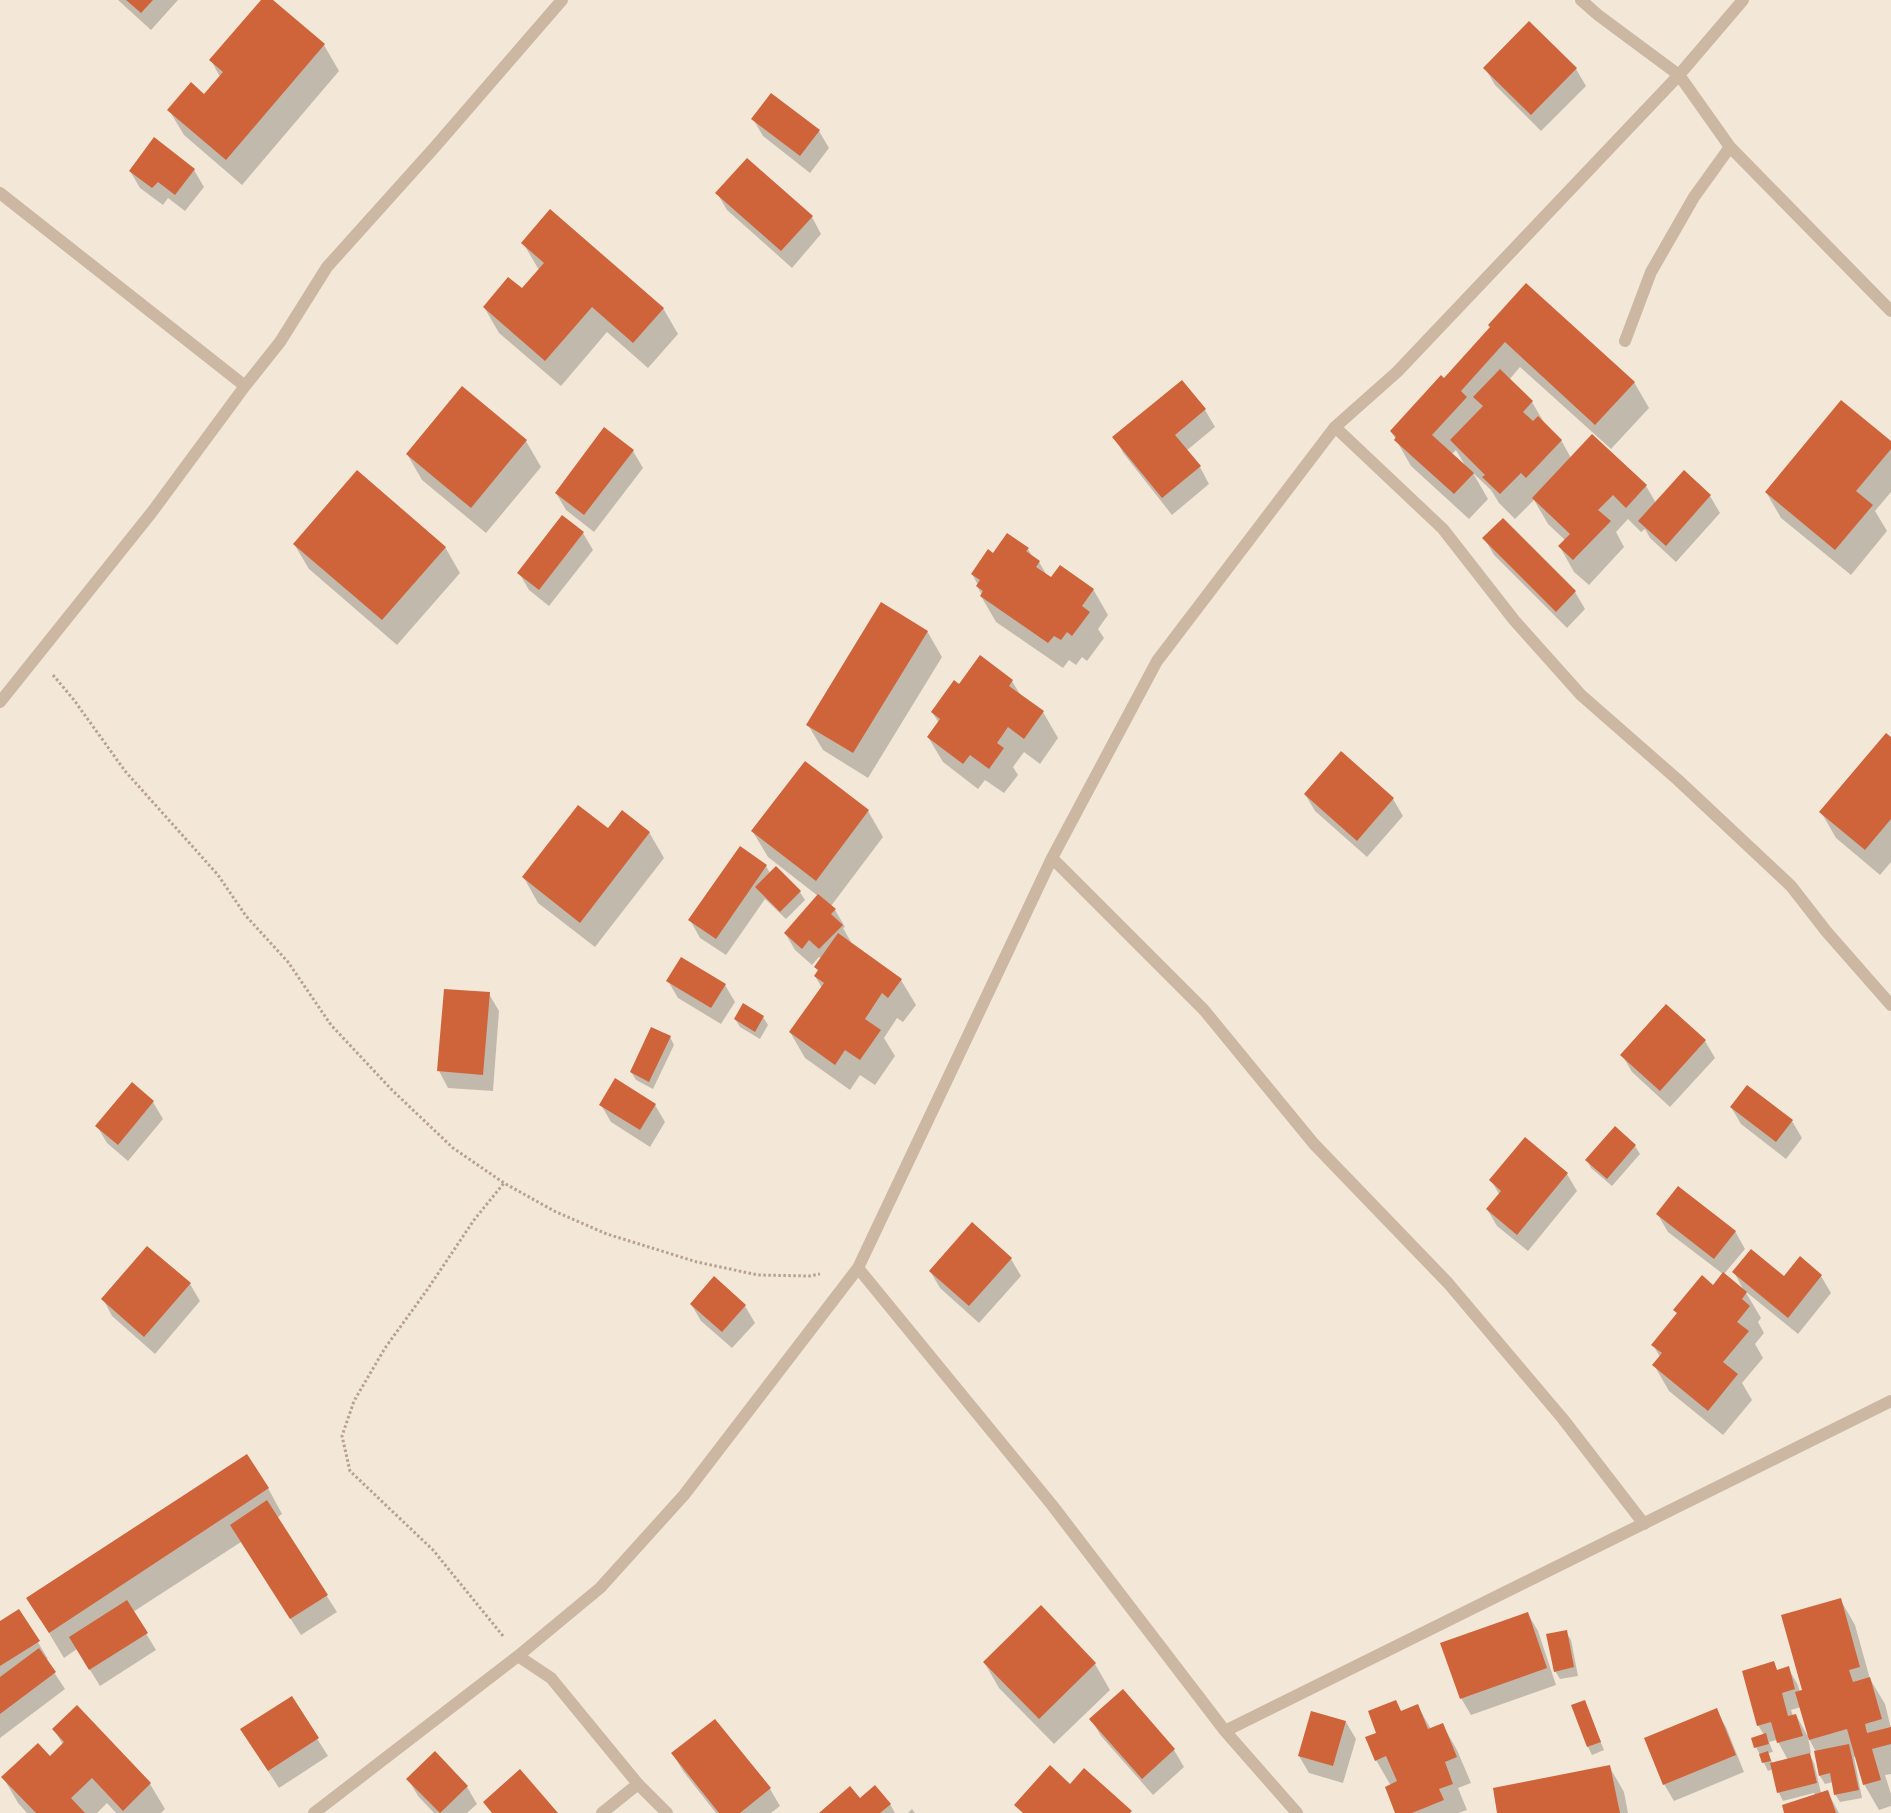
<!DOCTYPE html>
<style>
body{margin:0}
canvas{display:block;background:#f3e7d8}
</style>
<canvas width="1891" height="1813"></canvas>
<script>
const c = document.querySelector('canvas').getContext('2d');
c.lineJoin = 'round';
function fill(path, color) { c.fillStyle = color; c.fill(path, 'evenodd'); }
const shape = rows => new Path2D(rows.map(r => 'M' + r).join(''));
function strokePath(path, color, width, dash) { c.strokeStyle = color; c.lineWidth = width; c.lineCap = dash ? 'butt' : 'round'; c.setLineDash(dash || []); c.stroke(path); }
fill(shape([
 [118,0,178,0,151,30],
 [263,0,271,0,324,45,339,71,242,185,184,135,169,110,205,96,220,77,211,60],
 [1485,68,1576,69,1586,86,1541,131,1495,85],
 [753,119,819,131,829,148,810,173,763,136],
 [194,170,204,187,185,211,168,198,163,205,140,188,130,171],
 [717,193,812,217,821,234,792,268,727,210],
 [523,243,663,308,678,334,648,368,607,332,561,386,499,333,484,307,522,290,539,270],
 [1491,328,1634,382,1649,408,1611,449,1520,367,1509,380,1532,402,1546,426,1561,440,1571,458,1646,486,1656,503,1710,496,1720,513,1676,562,1650,538,1645,529,1641,532,1628,519,1616,532,1624,547,1589,585,1574,572,1560,547,1565,540,1548,524,1534,500,1515,519,1499,503,1491,490,1473,473,1488,499,1469,519,1411,466,1391,431,1444,379],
 [1456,450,1466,467,1452,454],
 [1182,381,1205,410,1215,427,1186,451,1200,467,1209,484,1172,515,1124,454,1114,437],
 [462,387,526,441,541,467,486,533,422,480,407,454],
 [1891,442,1891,492,1875,511,1887,531,1851,575,1781,518,1766,492],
 [633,451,643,468,594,532,566,510,556,493],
 [583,533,593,550,549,606,529,590,519,573],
 [1484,538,1575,592,1585,609,1567,628,1494,555],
 [294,544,445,547,460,573,397,645,309,569],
 [1028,549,1033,558,1039,562,1048,577,1093,589,1108,615,1098,629,1104,638,1087,661,1082,657,1076,665,1069,660,1063,668,996,622,981,596,982,595,977,586,978,585,972,574,994,555],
 [927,631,942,657,868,778,823,750,808,725],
 [1012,681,1021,696,1043,712,1058,738,1040,764,1024,752,1013,767,1018,775,1004,793,985,780,978,789,943,762,928,737,939,723,932,712,959,686],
 [1891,738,1891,862,1880,875,1836,838,1821,812],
 [1341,753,1393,799,1403,816,1367,857,1315,811,1305,794],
 [805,763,868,811,883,837,831,906,835,910,845,927,843,928,851,942,850,944,901,980,916,1005,903,1022,897,1018,884,1038,895,1056,875,1085,860,1075,850,1090,805,1058,790,1032,822,988,815,976,819,971,816,967,822,959,819,957,812,965,795,950,785,933,818,896,768,857,753,832],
 [649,832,664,858,595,947,538,903,524,878],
 [766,866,770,873,800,892,805,900,786,919,765,899,726,955,700,938,690,920],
 [668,981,725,985,735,1002,721,1024,678,998],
 [489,994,499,1011,493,1091,448,1088,439,1071],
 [743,1005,763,1017,768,1025,760,1039,740,1027,735,1019],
 [670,1037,674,1045,653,1089,636,1080,631,1072],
 [1705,1041,1715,1058,1670,1107,1632,1072,1622,1055],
 [132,1084,153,1102,163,1119,128,1161,107,1143,97,1126],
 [601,1105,655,1105,665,1122,650,1147,611,1122],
 [1731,1107,1792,1121,1802,1138,1786,1159,1741,1124],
 [1635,1146,1640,1154,1612,1186,1591,1168,1587,1160],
 [1567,1174,1577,1191,1528,1251,1497,1226,1487,1209,1499,1194,1491,1180],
 [1658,1215,1735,1231,1745,1249,1724,1274,1744,1291,1734,1272,1784,1278,1821,1276,1831,1293,1798,1334,1745,1291,1761,1318,1758,1322,1764,1333,1755,1344,1763,1358,1742,1383,1752,1400,1723,1435,1669,1391,1654,1365,1660,1357,1653,1345,1678,1315,1675,1310,1713,1286,1723,1274,1668,1232],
 [972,1224,1011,1259,1021,1276,979,1323,940,1288,930,1271],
 [147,1248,190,1284,200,1301,155,1354,112,1316,103,1299],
 [691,1304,745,1306,755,1323,732,1348,701,1321],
 [268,1488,282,1514,277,1518,337,1612,301,1635,241,1542,133,1612,156,1650,100,1686,77,1649,64,1658,28,1598],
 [1840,1599,1855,1625,1870,1679,1885,1704,1891,1728,1891,1774,1885,1775,1891,1794,1891,1806,1879,1810,1864,1784,1856,1756,1854,1757,1862,1798,1840,1802,1835,1794,1833,1782,1825,1784,1820,1776,1816,1752,1808,1737,1811,1753,1809,1753,1814,1763,1821,1793,1827,1791,1839,1813,1786,1813,1815,1795,1814,1793,1783,1801,1779,1793,1773,1769,1768,1771,1756,1747,1764,1735,1758,1725,1773,1663,1778,1671,1788,1668,1798,1685,1800,1692,1804,1691],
 [1801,1707,1808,1735,1807,1735,1796,1715,1793,1716,1791,1710],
 [1777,1740,1788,1760,1773,1764,1768,1753,1773,1752,1769,1742],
 [1041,1607,1095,1664,1110,1690,1054,1744,999,1688,984,1662],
 [19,1611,48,1659,46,1660,65,1689,0,1738,0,1622],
 [1528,1614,1538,1631,1556,1685,1471,1715,1461,1698],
 [1566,1632,1571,1640,1578,1676,1560,1679,1555,1671],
 [1123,1691,1174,1750,1184,1767,1153,1795,1101,1736,1091,1719],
 [291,1697,328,1756,279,1788,252,1746],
 [1584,1701,1604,1750,1592,1755,1588,1747],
 [1417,1705,1431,1729,1442,1724,1457,1750,1471,1783,1458,1788,1467,1810,1458,1813,1397,1813,1391,1786,1376,1760,1378,1733,1401,1712],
 [1716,1710,1726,1727,1744,1772,1674,1801,1664,1784],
 [715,1720,770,1789,780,1806,771,1813,716,1813,683,1771,673,1754],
 [1346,1722,1356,1739,1343,1783,1309,1773,1299,1756],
 [54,1729,150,1784,165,1809,161,1813,116,1813,107,1803,97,1813,27,1813,18,1803,3,1777,50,1757,63,1745],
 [1609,1766,1624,1792,1628,1813,1499,1813],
 [408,1779,467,1787,477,1804,467,1813,434,1813,418,1796],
 [860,1799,890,1804,895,1813,821,1813],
 [912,1809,915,1813,908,1813]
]), '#0003');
fill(shape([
 [126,0,153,0,141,13],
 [261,0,273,0,325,44,226,160,167,110,191,82,204,94,223,72,209,60],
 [1529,21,1577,68,1531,115,1483,68],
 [771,93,820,130,800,156,751,119],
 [154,137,195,169,175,195,158,182,152,188,129,171],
 [747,158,813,216,781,251,715,193],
 [550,209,664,308,633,343,592,307,545,361,483,307,508,277,522,288,544,263,521,243],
 [1526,283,1635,382,1595,425,1505,342,1461,391,1467,397,1432,435,1474,473,1454,494,1394,440,1396,437,1390,431,1441,375,1444,378,1490,327,1488,325],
 [1500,369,1533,401,1523,412,1533,421,1538,416,1562,440,1526,478,1521,473,1500,494,1482,477,1485,475,1450,440,1483,406,1473,397],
 [1182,380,1206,409,1175,435,1201,466,1162,498,1112,437],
 [462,386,527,440,471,508,406,454],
 [1841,400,1891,441,1891,449,1856,491,1873,505,1835,550,1765,492],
 [604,427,634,450,584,515,555,493],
 [1592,434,1647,485,1626,508,1613,495,1598,510,1611,521,1573,560,1558,546,1570,534,1532,498],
 [357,470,446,547,382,620,293,544],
 [1684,470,1711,495,1666,546,1638,521],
 [562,515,584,532,539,590,517,573],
 [1503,518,1576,591,1556,612,1482,538],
 [1007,533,1029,548,1026,551,1040,561,1036,567,1051,577,1060,565,1094,589,1082,606,1090,612,1072,636,1067,632,1061,640,1054,636,1048,643,980,596,983,591,976,586,980,580,971,574,988,549,993,553],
 [881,602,928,631,853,753,806,725],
 [980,655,1013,680,1009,686,1044,711,1024,739,1008,727,997,743,1004,748,989,769,970,755,963,764,927,737,940,719,931,712,954,680,959,684],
 [1886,733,1891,737,1891,819,1865,850,1819,812],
 [1341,751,1394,798,1357,841,1304,794],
 [805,761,869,810,816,881,751,831],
 [578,805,608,828,622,810,650,832,580,923,522,877],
 [740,846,767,865,716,939,688,920],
 [776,866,801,891,780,912,755,887],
 [818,894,836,909,831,914,843,925,819,949,809,940,802,949,784,933],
 [838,933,902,979,888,998,882,993,865,1019,881,1030,860,1060,845,1050,835,1065,789,1032,824,983,814,976,818,970,814,967],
 [681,957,726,984,711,1008,666,981],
 [444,989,490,992,483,1075,437,1071],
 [743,1003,764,1016,755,1032,734,1019],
 [1666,1004,1706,1040,1660,1091,1620,1055],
 [651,1027,671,1036,649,1082,630,1072],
 [615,1078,656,1104,640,1130,599,1105],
 [132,1082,154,1101,118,1145,95,1126],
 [1747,1085,1793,1120,1776,1142,1730,1107],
 [1615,1126,1636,1145,1607,1179,1585,1160],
 [1525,1137,1568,1173,1517,1235,1486,1209,1501,1191,1489,1180],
 [1678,1186,1736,1231,1714,1259,1656,1214],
 [972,1222,1012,1258,969,1306,929,1271],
 [147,1246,191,1283,144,1337,101,1299],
 [1751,1249,1784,1276,1800,1256,1822,1275,1788,1318,1732,1272],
 [1723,1272,1747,1292,1742,1299,1750,1306,1737,1322,1749,1331,1723,1362,1738,1374,1708,1411,1652,1365,1662,1353,1651,1345,1677,1313,1673,1310,1702,1275,1713,1285],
 [714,1276,746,1305,722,1332,690,1304],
 [247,1454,269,1488,49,1633,26,1598],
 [267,1500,328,1595,290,1619,230,1525],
 [1841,1598,1860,1667,1849,1670,1853,1682,1870,1677,1882,1719,1865,1724,1867,1733,1891,1727,1891,1744,1872,1749,1881,1780,1863,1785,1847,1729,1809,1740,1795,1692,1802,1690,1781,1615],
 [127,1600,148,1633,89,1670,69,1637],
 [1041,1605,1096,1663,1039,1719,983,1662],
 [19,1609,40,1641,0,1666,0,1621],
 [1528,1612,1547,1668,1460,1699,1440,1643],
 [1567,1630,1574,1667,1554,1672,1546,1634],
 [39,1648,56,1672,0,1714,0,1677],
 [1774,1661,1777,1670,1789,1666,1795,1689,1782,1693,1788,1716,1796,1714,1803,1736,1777,1743,1771,1722,1757,1726,1742,1671],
 [1123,1689,1175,1749,1142,1779,1089,1719],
 [292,1696,319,1738,268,1771,240,1729],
 [1396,1700,1401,1711,1418,1704,1428,1729,1443,1723,1457,1757,1445,1762,1453,1784,1439,1789,1444,1800,1412,1813,1395,1813,1385,1787,1397,1781,1386,1756,1375,1761,1365,1737,1376,1733,1368,1711],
 [1585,1700,1601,1742,1587,1747,1571,1705],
 [77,1705,151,1783,123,1811,92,1778,71,1798,85,1813,36,1813,1,1777,38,1743,50,1756,64,1742,52,1729],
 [1717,1708,1736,1755,1663,1785,1644,1738],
 [1311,1711,1346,1721,1333,1766,1298,1756],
 [715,1719,771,1788,740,1813,719,1813,671,1753],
 [1766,1733,1769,1744,1754,1748,1751,1738],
 [1849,1744,1859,1790,1834,1795,1830,1773,1819,1776,1814,1751],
 [435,1751,468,1786,440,1813,406,1779],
 [1768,1751,1771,1761,1762,1763,1759,1754],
 [1810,1753,1817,1783,1777,1793,1770,1763],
 [1050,1765,1070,1784,1084,1768,1132,1811,1130,1813,1023,1813,1014,1805],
 [1610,1765,1620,1813,1497,1813,1493,1788],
 [520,1769,558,1813,492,1813,483,1802],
 [875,1785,891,1804,880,1813,819,1813,850,1786,860,1798],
 [1828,1790,1836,1813,1784,1813,1782,1805]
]), '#cf643a');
strokePath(shape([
 [53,675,74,700,125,771,218,875,246,916,288,962,331,1025,392,1090,453,1148,504,1183,556,1212,607,1234,697,1262,758,1275,809,1276,820,1274],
 [503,1636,433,1550,350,1471,342,1436,354,1401,385,1348,427,1290,474,1220,504,1183]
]), '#b8a18d', 3, [2.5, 2.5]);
strokePath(shape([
 [1581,0,1598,15,1679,75,1730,147,1891,311],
 [0,193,245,386],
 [1625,341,1651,272,1694,197,1730,147],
 [1335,427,1443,529,1514,620,1581,695,1678,780,1791,886,1826,931,1891,1005],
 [0,702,152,512,245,386,280,342,327,267,434,148,562,0],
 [1052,858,1204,1010,1314,1144,1448,1283,1563,1419,1644,1524],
 [518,1656,551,1678,638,1784,667,1813],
 [1225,1731,1891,1401],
 [314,1813,518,1656,600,1588,684,1495,858,1268],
 [602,1813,638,1784],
 [1297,1813,1225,1731,1052,1505,858,1268,1052,858,1157,661,1335,427,1397,372,1679,75,1743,0]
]), '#ccb7a3', 12);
</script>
